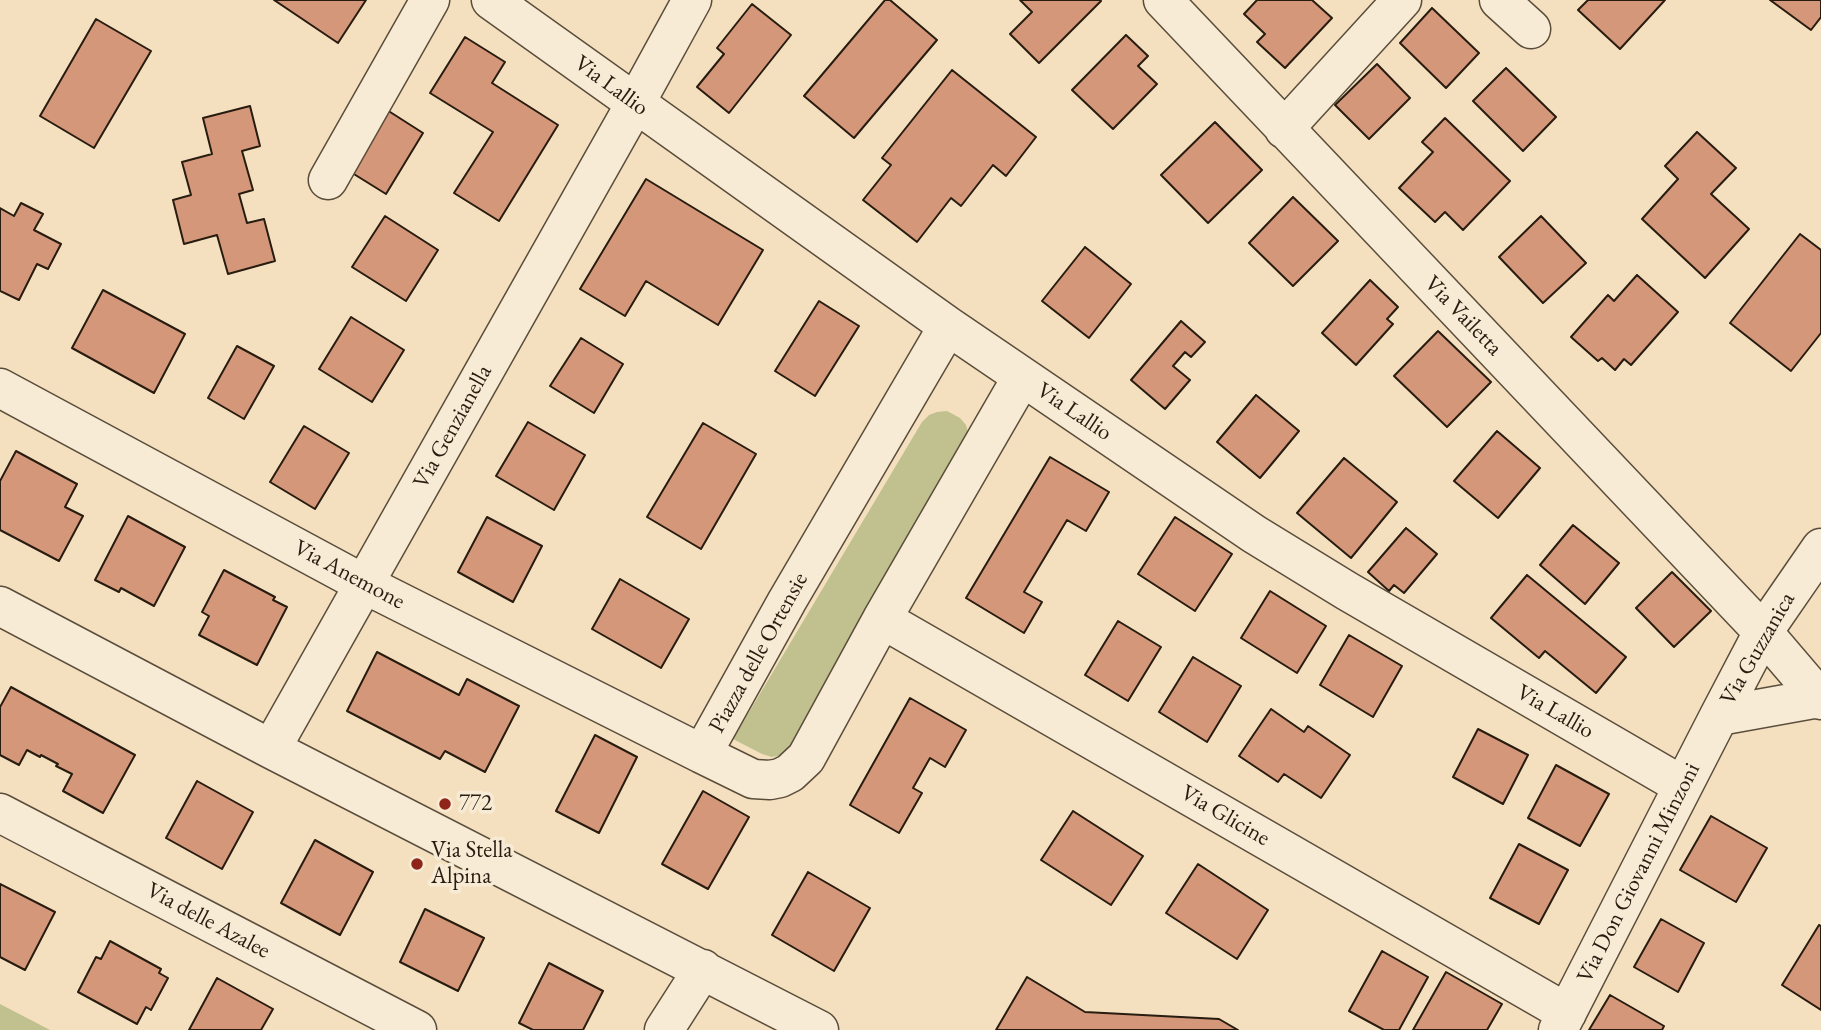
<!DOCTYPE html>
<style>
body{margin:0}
canvas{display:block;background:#f4e0bf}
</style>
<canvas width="1821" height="1030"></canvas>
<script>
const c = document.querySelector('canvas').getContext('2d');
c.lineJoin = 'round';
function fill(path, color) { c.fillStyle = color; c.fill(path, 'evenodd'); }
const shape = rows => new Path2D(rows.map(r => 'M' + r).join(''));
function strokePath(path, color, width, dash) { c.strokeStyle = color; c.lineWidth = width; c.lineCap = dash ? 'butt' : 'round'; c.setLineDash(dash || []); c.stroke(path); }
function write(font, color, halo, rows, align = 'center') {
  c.font = font + ' "EB Garamond",serif'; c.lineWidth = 7; c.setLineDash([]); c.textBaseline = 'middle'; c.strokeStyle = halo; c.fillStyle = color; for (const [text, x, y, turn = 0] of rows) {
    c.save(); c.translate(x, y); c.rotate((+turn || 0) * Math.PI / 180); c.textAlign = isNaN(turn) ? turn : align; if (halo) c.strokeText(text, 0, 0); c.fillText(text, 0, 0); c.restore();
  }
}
fill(shape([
 [947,411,960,418,966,425,968,432,794,743,782,755,772,757,762,754,733,739,922,422,929,415,937,412],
 [0,1004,50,1030,0,1030]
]), '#c0c18e');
const building = shape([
 [274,0,366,0,338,43,274,0],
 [885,0,890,0,937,40,854,138,804,96,885,0],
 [1020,0,1100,0,1101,1,1039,63,1010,34,1032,12,1020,0],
 [1257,0,1312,0,1332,18,1285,68,1257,42,1265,34,1244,14,1257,0],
 [1588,0,1665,0,1620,49,1578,10,1588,0],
 [1770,0,1821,0,1821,17,1811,30,1770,0],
 [752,4,791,35,729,113,697,87,724,54,717,48,752,4],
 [1432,8,1479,53,1446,88,1400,43,1432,8],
 [96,19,151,51,94,148,40,116,96,19],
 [1126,35,1148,56,1138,66,1157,84,1113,129,1072,90,1126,35],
 [465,37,505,62,492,83,558,125,499,221,454,193,493,132,430,93,465,37],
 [1377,64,1410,98,1369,139,1335,105,1377,64],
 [1506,68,1556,117,1523,151,1473,101,1506,68],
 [952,70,1036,137,1006,176,993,165,961,206,951,198,917,242,863,200,891,165,882,158,952,70],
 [250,106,260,146,242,151,253,190,239,194,247,223,264,219,275,261,228,274,217,235,184,244,173,200,191,195,182,162,212,154,203,118,250,106],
 [387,110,423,133,386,194,349,171,387,110],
 [1445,118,1510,181,1463,230,1445,212,1435,222,1399,188,1433,152,1422,142,1445,118],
 [1215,122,1262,170,1208,223,1161,175,1215,122],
 [1697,132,1736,168,1711,194,1749,229,1705,278,1642,219,1678,179,1665,166,1697,132],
 [646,179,763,250,718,325,646,281,625,316,580,289,646,179],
 [1293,197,1338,241,1293,286,1249,243,1293,197],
 [21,203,43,214,34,230,61,244,48,269,37,264,19,300,0,291,0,208,14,216,21,203],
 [385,216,438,250,406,301,352,267,385,216],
 [1541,216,1586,263,1543,303,1499,257,1541,216],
 [1800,234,1821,250,1821,333,1791,371,1730,323,1800,234],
 [1085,247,1131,284,1089,338,1042,301,1085,247],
 [1637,275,1678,312,1631,365,1624,359,1615,370,1602,358,1598,361,1571,337,1608,295,1614,301,1637,275],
 [1370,280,1398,307,1387,319,1393,324,1356,365,1322,333,1370,280],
 [103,290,185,334,154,393,72,348,103,290],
 [819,301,859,326,815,396,775,371,819,301],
 [351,317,404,350,372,402,319,369,351,317],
 [1181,321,1205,342,1191,357,1185,352,1173,366,1190,380,1165,409,1131,380,1181,321],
 [1438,331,1491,382,1447,427,1394,376,1438,331],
 [581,338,623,364,594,413,550,386,581,338],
 [237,346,274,366,244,419,208,398,237,346],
 [1256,395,1299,431,1260,478,1217,442,1256,395],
 [528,422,585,455,554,510,496,476,528,422],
 [703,423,756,454,701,549,647,517,703,423],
 [304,426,349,453,315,509,270,482,304,426],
 [1497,431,1540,468,1498,518,1454,481,1497,431],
 [16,451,77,484,65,507,83,516,59,561,0,530,0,481,16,451],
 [1050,457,1109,492,1086,531,1067,520,1024,592,1042,602,1024,633,966,598,1050,457],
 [1344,458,1397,502,1351,558,1297,513,1344,458],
 [128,516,185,547,154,606,121,588,119,592,95,580,128,516],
 [487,517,542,546,513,602,458,572,487,517],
 [1175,517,1232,554,1195,611,1138,574,1175,517],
 [1573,525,1619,563,1585,604,1540,565,1573,525],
 [1406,528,1437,554,1404,593,1394,585,1389,591,1368,572,1406,528],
 [224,570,275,597,273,600,287,607,257,665,199,635,209,616,202,612,224,570],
 [1672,572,1711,611,1674,647,1636,608,1672,572],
 [1527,575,1626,657,1596,693,1545,651,1539,658,1491,618,1527,575],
 [620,579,689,619,661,668,592,629,620,579],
 [1270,591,1326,626,1297,673,1241,638,1270,591],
 [1118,621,1161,647,1128,701,1085,675,1118,621],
 [1349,635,1402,666,1373,717,1320,685,1349,635],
 [377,652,459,695,467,679,519,706,485,772,445,751,440,759,347,711,377,652],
 [1193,657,1241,686,1207,742,1159,712,1193,657],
 [11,687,135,755,103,813,63,791,72,774,56,766,58,764,41,755,40,757,27,750,19,765,0,755,0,707,11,687],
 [910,698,966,730,945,767,930,758,913,788,922,793,899,833,850,805,910,698],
 [1271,709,1304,732,1308,726,1350,755,1321,798,1284,774,1278,782,1239,756,1271,709],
 [1478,729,1528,755,1503,804,1453,777,1478,729],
 [595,735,637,757,599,833,556,811,595,735],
 [1556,765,1609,794,1580,846,1528,818,1556,765],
 [197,781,253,812,222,869,166,838,197,781],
 [703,791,749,817,708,889,662,864,703,791],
 [1073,811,1143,856,1111,905,1041,860,1073,811],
 [1711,816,1767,848,1736,902,1680,870,1711,816],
 [315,840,373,872,340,935,281,903,315,840],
 [1519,844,1568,870,1539,924,1490,898,1519,844],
 [1198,864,1268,910,1237,959,1166,913,1198,864],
 [808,872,870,908,834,971,772,935,808,872],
 [0,884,55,912,25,970,0,957,0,884],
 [425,909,484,938,458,991,400,962,425,909],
 [1661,919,1704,943,1678,992,1634,967,1661,919],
 [1819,925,1821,926,1821,1010,1782,985,1819,925],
 [110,941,161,969,159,973,168,978,151,1010,146,1007,137,1024,78,992,96,957,101,959,110,941],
 [1382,951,1428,977,1399,1030,1384,1030,1349,1011,1382,951],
 [549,963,603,991,583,1030,533,1030,519,1023,549,963],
 [1446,972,1502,1004,1487,1030,1413,1030,1446,972],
 [1027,977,1085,1012,1219,1019,1238,1030,996,1030,1027,977],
 [217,978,273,1009,261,1030,189,1030,217,978],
 [1610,995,1664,1026,1662,1030,1589,1030,1610,995]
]);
fill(building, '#d5977a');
strokePath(building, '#271c0f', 2);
const minor = shape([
 [491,0,948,326,1254,534,1347,591,1683,786],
 [1163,0,1763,632,1821,700],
 [1499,0,1531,29],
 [1284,129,1402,0],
 [328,180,430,0],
 [948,326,787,601,702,754,753,779,770,780,780,778,790,773,806,758,882,619,1022,377],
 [0,388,364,584,702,754],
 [0,606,271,749,819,1030],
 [882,619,1567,1013],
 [1719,716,1819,698],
 [271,749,635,104,692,0],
 [0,813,417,1030],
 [664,1030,703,969],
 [1558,1030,1719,716,1763,632,1821,548]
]);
strokePath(minor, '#5a4d3b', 41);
strokePath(minor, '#f8ebd5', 38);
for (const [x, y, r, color] of [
 [445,804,7,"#8f2418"],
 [417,864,7,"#8f2418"]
]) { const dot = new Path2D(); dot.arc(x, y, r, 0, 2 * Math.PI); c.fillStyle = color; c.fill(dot); strokePath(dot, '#f8ebd5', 2.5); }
write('23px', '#271c0f', '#f8ebd5', [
 ["Via Lallio",611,86,36],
 ["Via Vailetta",1463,316,46],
 ["Via Lallio",1074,412,34],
 ["Via Genzianella",453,427,-61],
 ["Via Anemone",349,575,28],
 ["Via Guzzanica",1758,649,-60],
 ["Piazza delle Ortensie",759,653,-61],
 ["Via Lallio",1555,712,30],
 ["Via Glicine",1225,816,30],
 ["Via Don Giovanni Minzoni",1639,873,-63],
 ["Via delle Azalee",208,921,28]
]);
write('23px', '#271c0f', '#f8ebd5', [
 ["772",459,804],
 ["Via Stella",431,851],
 ["Alpina",431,877]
], 'left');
</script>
